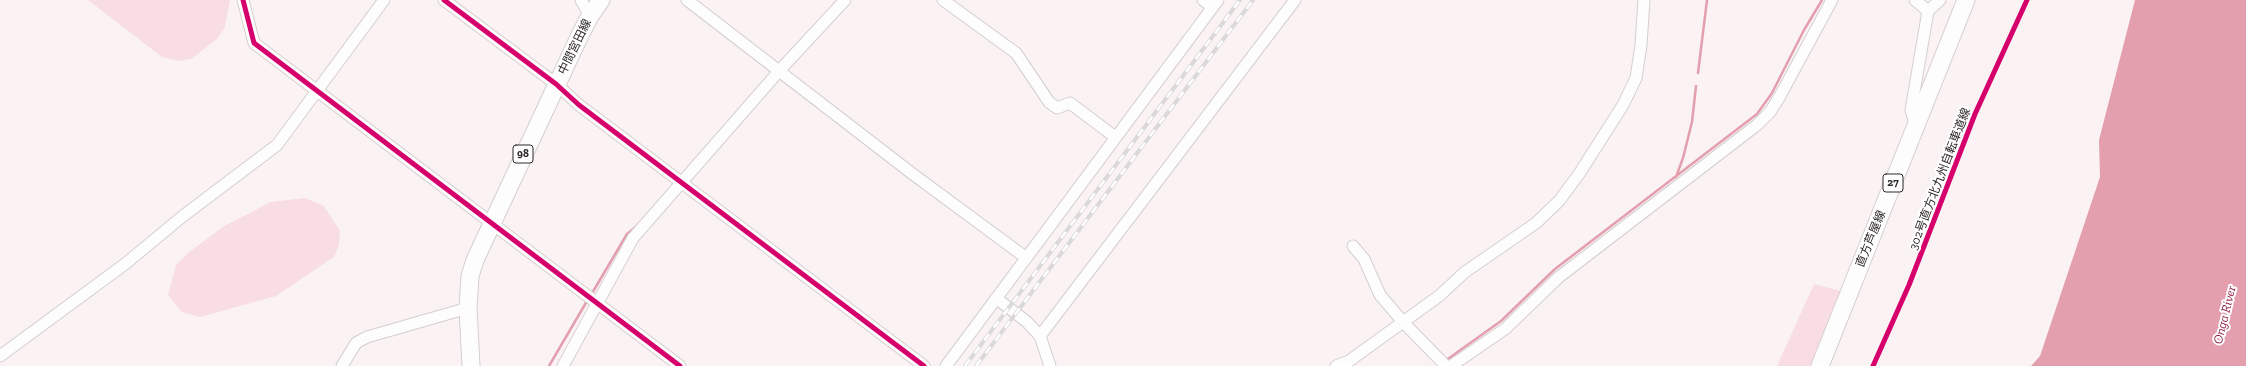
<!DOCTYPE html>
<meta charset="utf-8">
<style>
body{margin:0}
canvas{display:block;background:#faf2f3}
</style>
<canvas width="2246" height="366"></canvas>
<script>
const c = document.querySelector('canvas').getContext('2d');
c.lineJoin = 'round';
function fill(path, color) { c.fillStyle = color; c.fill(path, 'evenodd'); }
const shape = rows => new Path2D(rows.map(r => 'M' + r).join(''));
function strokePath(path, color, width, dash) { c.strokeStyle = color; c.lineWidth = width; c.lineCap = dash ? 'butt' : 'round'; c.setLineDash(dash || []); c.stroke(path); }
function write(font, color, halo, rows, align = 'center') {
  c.font = font + ' "Zilla Slab","Noto Sans JP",serif'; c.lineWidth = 4; c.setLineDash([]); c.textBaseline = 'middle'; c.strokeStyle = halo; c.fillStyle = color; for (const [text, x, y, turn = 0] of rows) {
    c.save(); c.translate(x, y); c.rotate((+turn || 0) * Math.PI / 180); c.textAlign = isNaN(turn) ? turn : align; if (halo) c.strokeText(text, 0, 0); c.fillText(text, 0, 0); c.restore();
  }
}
fill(shape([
 [88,0,230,0,225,27,217,39,191,59,178,61,162,57],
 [305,198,324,206,340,231,339,245,334,257,276,296,200,317,182,312,168,295,176,265,188,253,224,226,271,202],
 [1814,284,1845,292,1815,366,1777,366]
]), '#f8dee2');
fill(shape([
 [2135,0,2246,0,2246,366,2031,366,2040,356,2100,177,2099,140]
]), '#e39fae');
strokePath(shape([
 [1698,73,1707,0],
 [1676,177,1683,158,1692,122,1696,86],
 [591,295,627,234,637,226],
 [1445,361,1501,321,1555,269,1757,114,1772,93,1804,30,1822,0],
 [549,366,587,301]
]), '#e39fae', 2.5);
const street = shape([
 [243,0,254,43,680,366],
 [444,0,556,84,579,105,924,366],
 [581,0,590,16],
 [687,0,914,175,1025,257],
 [943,0,1016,53,1049,102,1057,108,1070,103,1115,137],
 [1203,0,1212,7],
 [1915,0,1928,11],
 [1916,126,1911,110,1928,11,1940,0],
 [1353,246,1364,259,1380,295,1403,322,1446,366],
 [996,298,1027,322,1040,336,1050,366],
 [1040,336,1295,0],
 [0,356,125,264,183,216,277,145,384,0],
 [342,366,356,343,367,337,468,308],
 [563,366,633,238,780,70,845,0],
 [946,366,1218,0],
 [1336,366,1349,361,1439,296,1465,272,1536,223,1559,201,1579,174,1623,105,1636,78,1641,45,1644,0],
 [1451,366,1505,329,1559,277,1757,125,1770,112,1780,96,1832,0]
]);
const primary = shape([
 [471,366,468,308,470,276,475,260,580,35,590,16,601,0],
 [1820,366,1966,0]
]);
strokePath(street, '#d5cecf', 13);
strokePath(primary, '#d5cecf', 19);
strokePath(street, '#fefdfd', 11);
strokePath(primary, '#fefdfd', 17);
const rail = shape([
 [965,366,1240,0],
 [976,366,1253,0]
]);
strokePath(rail, '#dbd8d9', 4);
strokePath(rail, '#fff', 2.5, [8]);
strokePath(shape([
 [243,0,254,43,680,366],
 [444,0,556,84,579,105,924,366],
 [1873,366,1909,285,1975,114,2027,0]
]), '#d6006c', 5);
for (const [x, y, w] of [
 [523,154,20],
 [1893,183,20]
]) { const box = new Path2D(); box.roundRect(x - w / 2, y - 9, w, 18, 3); c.fillStyle = '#fff'; c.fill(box); strokePath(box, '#2f292a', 1); }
write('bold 11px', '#2f292a', null, [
 ["98",523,154],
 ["27",1893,183]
]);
write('12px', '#2f292a', '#fff', [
 ["中間宮田線",575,47,-64],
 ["302号直方北九州自転車道線",1940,179,-69],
 ["直方芦屋線",1871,239,-68]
]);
write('italic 13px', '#932548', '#fff', [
 ["Onga River",2225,315,-76]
]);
</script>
